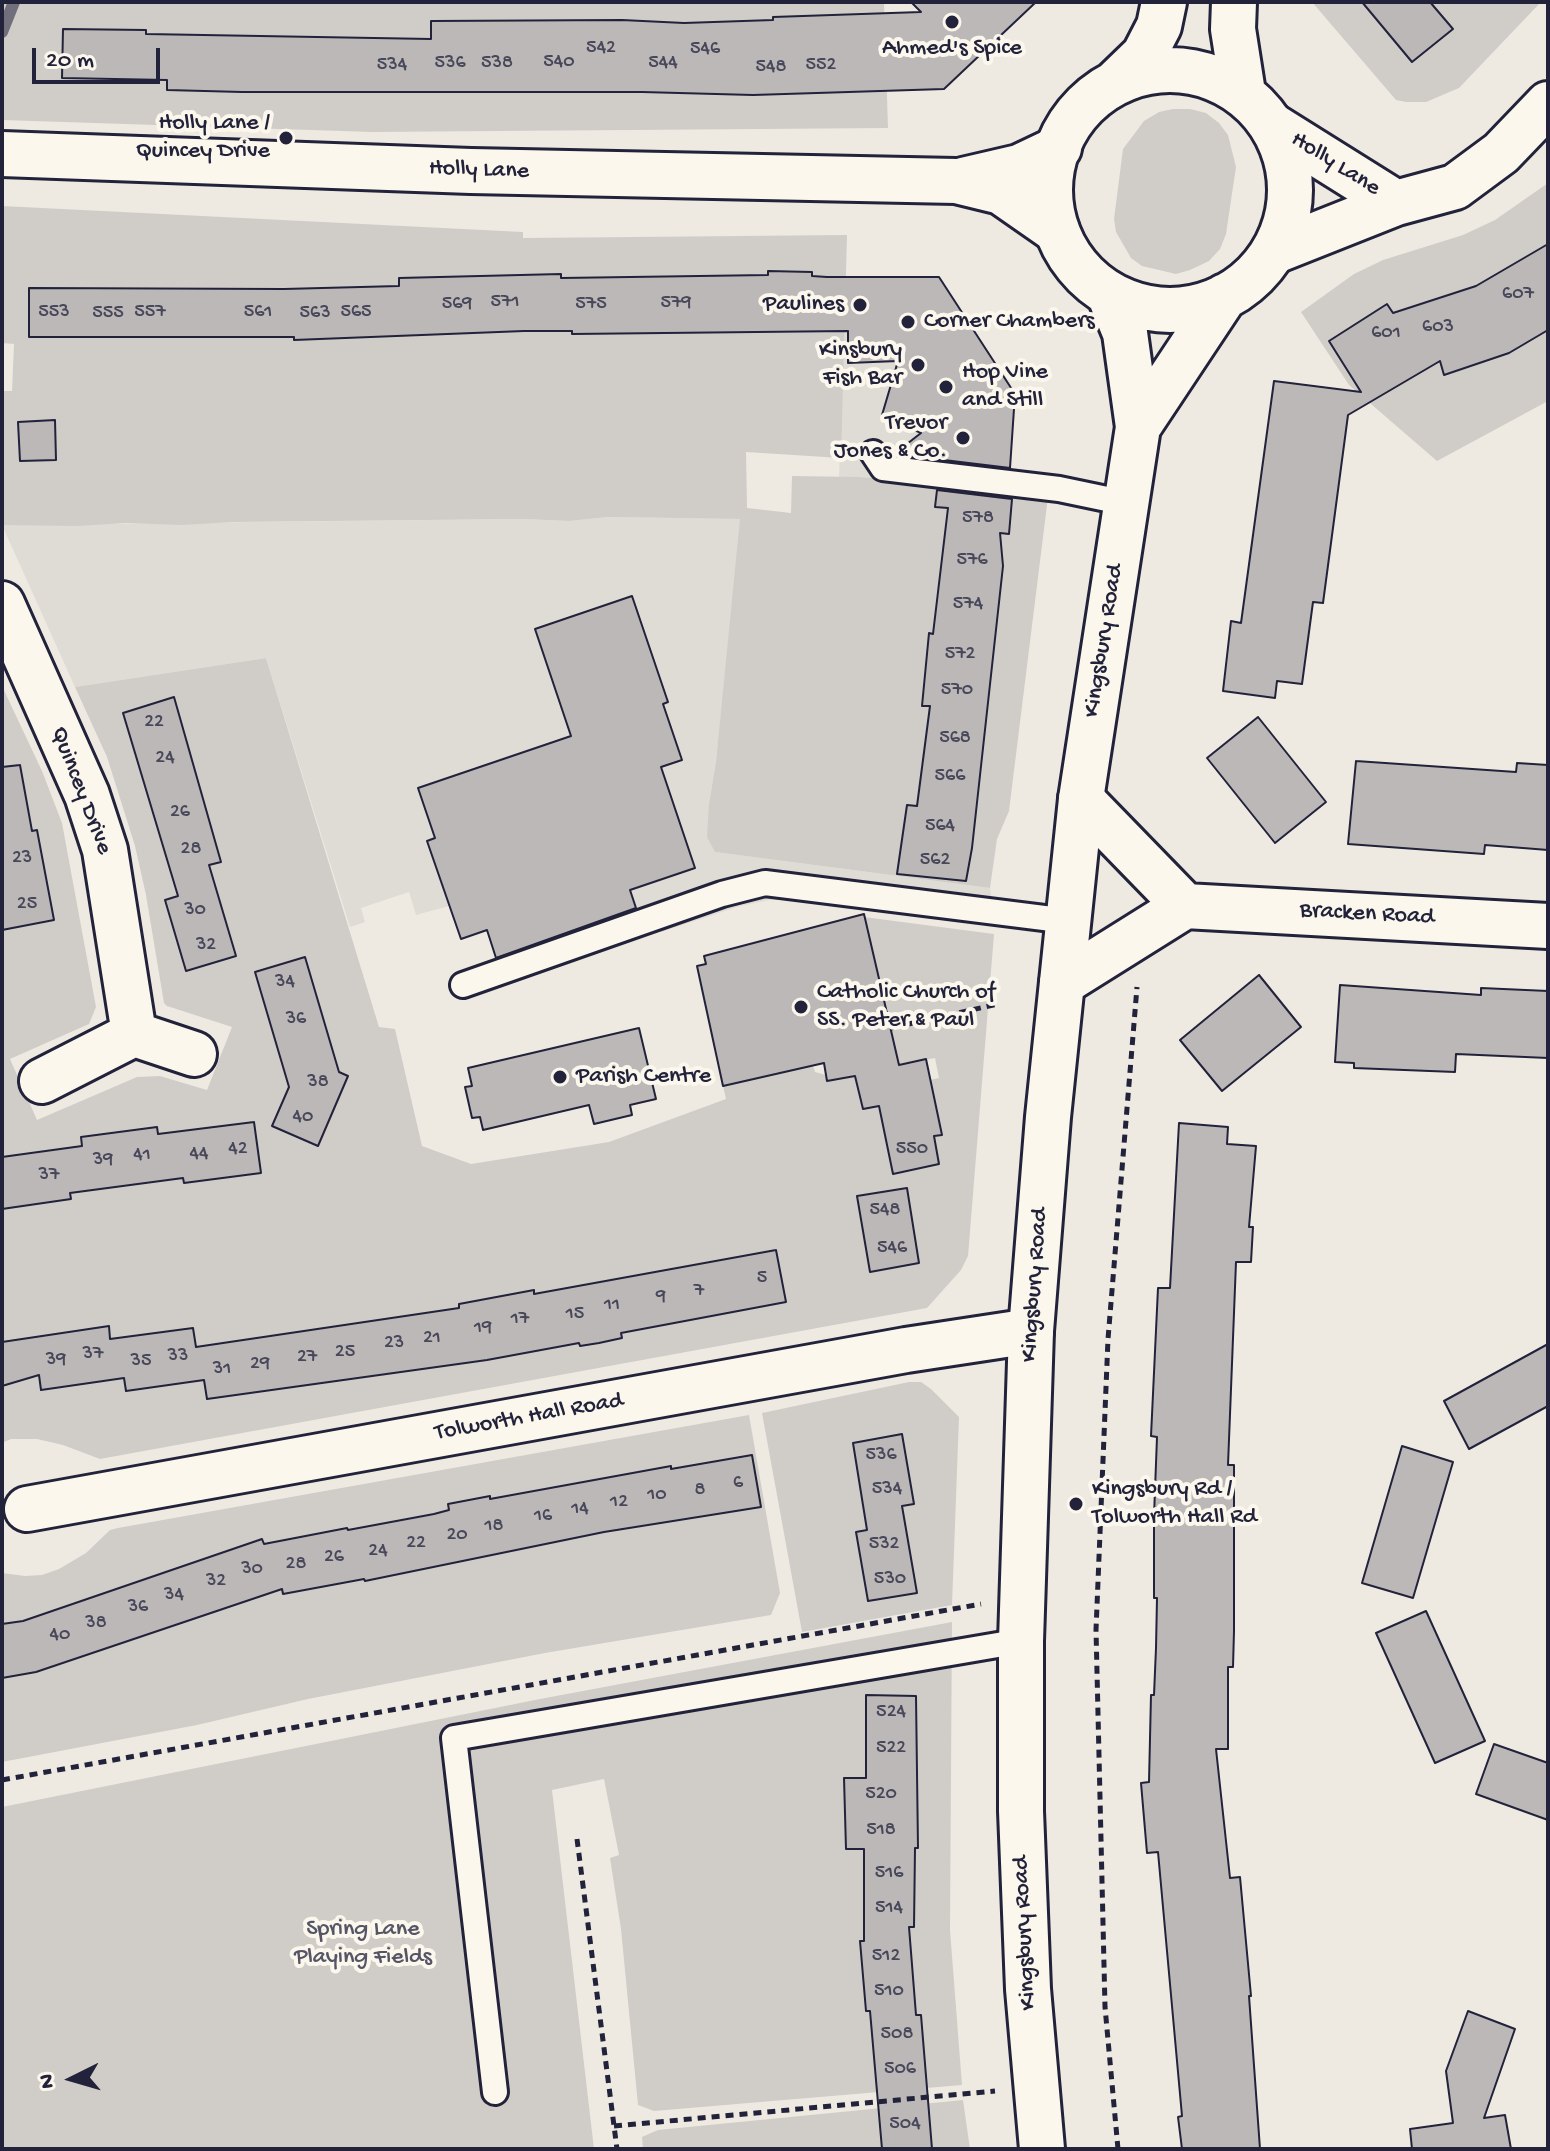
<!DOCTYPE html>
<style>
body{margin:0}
#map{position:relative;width:1550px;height:2151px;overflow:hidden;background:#eeeae2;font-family:"Gochi Hand",sans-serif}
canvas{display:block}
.frame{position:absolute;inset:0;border:4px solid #22223b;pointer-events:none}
.north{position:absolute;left:32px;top:2039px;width:80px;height:80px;-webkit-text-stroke:6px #fbf7ec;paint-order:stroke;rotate:265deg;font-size:22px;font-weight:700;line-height:32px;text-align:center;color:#22223b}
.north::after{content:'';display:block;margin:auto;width:28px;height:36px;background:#22223b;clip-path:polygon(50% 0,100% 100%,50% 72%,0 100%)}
.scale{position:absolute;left:32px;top:48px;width:128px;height:36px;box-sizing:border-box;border:4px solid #22223b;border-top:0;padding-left:10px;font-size:24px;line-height:28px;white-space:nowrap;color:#22223b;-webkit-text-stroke:6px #fbf7ec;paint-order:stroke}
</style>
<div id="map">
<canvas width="1550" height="2151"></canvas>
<div class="frame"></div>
<div class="north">N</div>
<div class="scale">20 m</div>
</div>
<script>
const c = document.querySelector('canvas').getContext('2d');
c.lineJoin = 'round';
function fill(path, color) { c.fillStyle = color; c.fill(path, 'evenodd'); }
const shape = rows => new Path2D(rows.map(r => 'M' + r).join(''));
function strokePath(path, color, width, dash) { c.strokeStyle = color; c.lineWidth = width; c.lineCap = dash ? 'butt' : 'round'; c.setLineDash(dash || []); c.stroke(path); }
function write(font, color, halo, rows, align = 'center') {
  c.font = font + ' "Gochi Hand",sans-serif'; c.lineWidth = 8; c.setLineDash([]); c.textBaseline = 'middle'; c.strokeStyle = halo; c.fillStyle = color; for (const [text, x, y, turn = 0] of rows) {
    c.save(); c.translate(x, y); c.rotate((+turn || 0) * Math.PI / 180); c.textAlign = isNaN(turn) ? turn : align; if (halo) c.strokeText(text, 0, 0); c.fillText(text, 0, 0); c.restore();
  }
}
fill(shape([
 [846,277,939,277,1015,394,1007,493,861,477,839,479],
 [608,517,741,519,716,761,709,804,715,852,990,888,995,923,796,899,770,900,740,906,661,932,654,907,637,910,496,958,487,931,461,939,449,906,416,915,409,892,361,908,365,922,350,927,266,658,75,687,2,525,522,519,569,521]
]), '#dfdbd5');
fill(shape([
 [2,2,884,2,888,128,372,132,2,120],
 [1312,2,1541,2,1459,88,1426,102,1406,102,1396,100],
 [1173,109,1190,109,1206,113,1219,123,1228,135,1236,167,1226,234,1220,249,1209,261,1190,270,1176,274,1142,266,1131,258,1116,232,1114,219,1123,149,1144,121,1159,112],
 [1548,183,1548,401,1437,461,1349,385,1301,312,1354,274,1383,260,1463,235,1495,220],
 [2,206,523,232,523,238,847,235,841,458,746,452,747,508,791,513,792,476,861,477,1048,497,1009,811,997,839,990,888,715,852,707,837,709,804,716,761,740,519,608,517,569,521,522,519,235,522,180,525,126,523,78,526,2,525,2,391,12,391,14,344,2,343],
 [266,658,379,1027,395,1029,422,1146,471,1164,609,1142,726,1099,723,1086,813,1066,815,1072,826,1075,828,1081,855,1076,863,1109,879,1106,937,1110,930,1080,939,1078,935,1058,899,1065,864,917,994,934,968,1256,961,1270,927,1308,100,1459,63,1445,37,1439,11,1439,2,1443,2,686,42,771,62,823,96,1007,89,1024,10,1059,37,1120,137,1077,160,1076,207,1090,232,1027,167,1006,164,1003,146,895,135,846,107,757,75,687],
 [909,1382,921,1382,931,1389,959,1417,952,1605,802,1632,762,1413],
 [749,1415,780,1593,771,1615,545,1653,308,1699,197,1725,2,1762,2,1573,25,1576,42,1575,59,1569,86,1553,110,1530,118,1528],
 [952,1622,950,1930,962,2085,654,2111,638,2105,621,1929,610,1858,619,1855,604,1779,552,1790,594,2149,2,2149,2,1807,540,1699],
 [963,2100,970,2149,643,2149,642,2137,658,2130]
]), '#d0cdc9');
strokePath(shape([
 [2,32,14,2]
]), '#716f7c', 12);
const building = shape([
 [911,2,1036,2,944,89,753,95,642,92,242,92,167,90,167,80,62,78,63,29,146,30,146,34,431,39,431,21,622,20,684,23,773,20,773,17,921,12,911,2],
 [1362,2,1430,2,1453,29,1412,62,1362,2],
 [1548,244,1548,330,1509,353,1444,375,1440,361,1348,415,1323,603,1313,602,1302,684,1277,681,1275,698,1223,691,1231,621,1241,623,1274,381,1361,392,1329,341,1387,304,1393,313,1476,286,1548,244],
 [768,271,812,272,812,276,827,277,939,277,1015,394,1010,468,894,454,921,433,882,415,898,361,848,363,848,331,572,334,572,331,524,331,294,340,294,337,29,337,29,288,284,289,399,286,399,278,561,274,561,278,768,275,768,271],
 [55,420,56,460,20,461,18,422,55,420],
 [937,490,1012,499,1009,534,1000,533,1003,566,972,848,966,881,897,874,907,805,917,806,930,706,922,706,929,633,933,634,948,508,935,507,937,490],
 [632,596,668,702,663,704,682,760,661,767,695,868,630,890,636,908,496,958,487,930,461,939,427,841,435,838,418,788,571,736,535,629,632,596],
 [174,697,221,862,209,865,236,956,186,971,165,900,178,896,123,713,174,697],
 [1258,717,1326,802,1275,843,1207,758,1258,717],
 [1356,761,1516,772,1517,763,1548,765,1548,850,1485,845,1484,854,1348,844,1356,761],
 [20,765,32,831,37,830,54,920,2,930,2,767,20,765],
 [864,914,899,1065,926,1059,942,1135,934,1136,939,1164,893,1174,879,1106,863,1109,855,1076,827,1081,824,1063,723,1086,697,966,706,964,704,956,864,914],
 [305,957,339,1072,348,1076,318,1146,272,1126,289,1087,255,972,305,957],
 [1259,975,1301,1027,1222,1091,1180,1040,1259,975],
 [1340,985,1481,995,1481,988,1548,991,1548,1058,1456,1054,1455,1072,1354,1068,1354,1063,1335,1062,1340,985],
 [639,1028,656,1099,630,1105,632,1115,594,1124,589,1105,483,1130,480,1117,472,1118,465,1087,472,1086,468,1068,639,1028],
 [254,1122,261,1173,184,1183,183,1178,70,1193,71,1199,2,1209,2,1157,82,1146,81,1137,157,1127,158,1134,254,1122],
 [1179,1123,1228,1127,1227,1144,1256,1146,1249,1227,1253,1227,1251,1262,1236,1262,1228,1465,1234,1465,1234,1631,1233,1667,1228,1667,1228,1749,1216,1749,1230,1878,1240,1877,1251,1996,1249,1996,1260,2149,1182,2149,1178,2117,1182,2116,1158,1852,1147,1853,1141,1783,1149,1782,1151,1695,1154,1695,1156,1648,1157,1598,1154,1598,1154,1516,1157,1437,1151,1436,1158,1288,1170,1288,1179,1123],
 [907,1188,919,1263,870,1272,857,1196,907,1188],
 [776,1250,786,1302,621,1333,622,1338,599,1343,580,1346,579,1343,487,1360,207,1399,204,1380,126,1391,124,1378,41,1390,39,1375,2,1386,2,1342,109,1326,110,1339,193,1328,196,1347,459,1308,459,1304,534,1290,534,1294,776,1250],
 [1548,1344,1548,1406,1469,1449,1444,1401,1548,1344],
 [902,1434,914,1504,902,1506,917,1593,868,1601,856,1532,867,1530,853,1443,902,1434],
 [1402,1446,1453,1462,1413,1598,1362,1583,1402,1446],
 [752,1455,761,1507,604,1532,365,1581,364,1579,283,1594,282,1589,36,1672,2,1678,2,1624,23,1621,262,1539,264,1544,347,1528,348,1530,434,1514,449,1510,448,1504,490,1496,490,1499,671,1466,671,1469,752,1455],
 [1426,1611,1485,1741,1435,1763,1376,1633,1426,1611],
 [866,1695,916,1696,918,1848,915,1848,914,1927,909,1927,916,2015,921,2015,932,2149,882,2149,870,2011,866,2011,860,1941,864,1941,864,1849,846,1849,844,1778,866,1778,866,1695],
 [1494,1744,1548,1763,1548,1820,1476,1794,1494,1744],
 [1468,2011,1515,2029,1484,2118,1505,2115,1511,2149,1412,2149,1410,2129,1453,2123,1446,2071,1468,2011]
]);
fill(building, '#bcb8b8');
strokePath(building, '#22223b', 2);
const service = shape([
 [873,453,883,468,1059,489,1126,503],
 [463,985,722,894,765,883,1068,921],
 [495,2092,454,1738,1021,1641]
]);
const minor = shape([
 [1273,126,1396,203],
 [2,154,471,171,956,181,1001,192,1057,231],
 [963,180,1019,167,1059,148],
 [1275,251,1396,203,1455,187,1501,153,1548,104],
 [2,604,87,795,105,850,134,1034],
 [1081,799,1185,906],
 [1062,983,1185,906,1548,926],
 [42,1081,134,1034,194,1054],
 [27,1509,906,1350,1031,1331]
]);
const tertiary = shape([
 [1234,2,1233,29,1243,93],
 '1050 190a120 120 0 1 1 240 0a120 120 0 1 1-240 0Z',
 [1115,83,1144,55,1159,26,1164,2],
 [1138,427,1225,296],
 [1042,2149,1028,1989,1021,1811,1021,1641,1031,1331,1048,1117,1081,799,1138,427,1125,333,1109,294]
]);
strokePath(service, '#22223b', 30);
strokePath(minor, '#22223b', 50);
strokePath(tertiary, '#22223b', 50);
strokePath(shape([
 [891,1028,998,1004],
 [2,1780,981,1604],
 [577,1839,617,2149],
 [614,2126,995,2091],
 [1118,2149,1105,2007,1096,1630,1108,1339,1137,987]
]), '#22223b', 5, [8, 6]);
strokePath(service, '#fbf7ec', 24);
strokePath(minor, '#fbf7ec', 44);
strokePath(tertiary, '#fbf7ec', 44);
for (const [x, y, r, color] of [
 [952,22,8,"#22223b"],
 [286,138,8,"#22223b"],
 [860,305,8,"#22223b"],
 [908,322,8,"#22223b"],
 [918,365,8,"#22223b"],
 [946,387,8,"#22223b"],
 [963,438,8,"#22223b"],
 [801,1007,8,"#22223b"],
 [560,1077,8,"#22223b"],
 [1076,1504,8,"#22223b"]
]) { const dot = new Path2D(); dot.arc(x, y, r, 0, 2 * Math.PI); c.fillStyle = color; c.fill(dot); strokePath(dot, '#fbf7ec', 3); }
write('20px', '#48485a', null, [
 ["542",601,49],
 ["546",705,50],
 ["540",559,63],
 ["536",450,64],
 ["538",497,64],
 ["544",663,64],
 ["534",392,66],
 ["552",821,66],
 ["548",771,68],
 ["607",1518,295],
 ["571",505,303],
 ["579",676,304],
 ["569",457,305],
 ["575",591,305],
 ["553",54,313],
 ["557",150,313],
 ["561",258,313],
 ["565",356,313],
 ["555",108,314],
 ["563",315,314],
 ["603",1438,328],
 ["601",1386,334],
 ["578",978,519],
 ["576",972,561],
 ["574",968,605],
 ["572",960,655],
 ["570",957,691],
 ["22",154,723],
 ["568",955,739],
 ["24",165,759],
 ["566",950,777],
 ["26",180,813],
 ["564",940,827],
 ["28",191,850],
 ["23",22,859],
 ["562",935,861],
 ["25",27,905],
 ["30",195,911],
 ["32",206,946],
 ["34",285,983],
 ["36",296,1020],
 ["38",318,1083],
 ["40",303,1118],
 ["42",238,1150],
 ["550",912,1150],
 ["44",199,1155],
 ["41",142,1156],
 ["39",103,1161],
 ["37",49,1176],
 ["548",885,1211],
 ["546",892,1249],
 ["5",762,1279],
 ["7",699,1292],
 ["9",661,1298],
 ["11",612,1306],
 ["15",575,1315],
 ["17",520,1320],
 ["19",483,1329],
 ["21",432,1339],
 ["23",394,1344],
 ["25",345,1353],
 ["37",93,1355],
 ["33",178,1357],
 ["27",307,1358],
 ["39",56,1361],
 ["35",141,1362],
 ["29",260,1365],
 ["31",222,1370],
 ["536",881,1456],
 ["6",738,1484],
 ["534",887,1490],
 ["8",700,1491],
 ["10",657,1496],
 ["12",619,1503],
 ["14",580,1510],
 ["16",543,1517],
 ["18",494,1527],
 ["20",457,1536],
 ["22",416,1544],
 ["532",884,1545],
 ["24",378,1552],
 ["26",334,1558],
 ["28",296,1565],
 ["30",252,1570],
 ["530",890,1580],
 ["32",216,1582],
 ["34",174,1596],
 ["36",138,1608],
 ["38",96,1624],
 ["40",60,1636],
 ["524",891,1713],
 ["522",891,1749],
 ["520",881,1795],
 ["518",881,1831],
 ["516",889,1874],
 ["514",889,1909],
 ["512",886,1957],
 ["510",889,1992],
 ["508",897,2035],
 ["506",900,2070],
 ["504",905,2125]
]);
write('24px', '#22223b', '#fbf7ec', [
 ["Ahmed's Spice",952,49,"center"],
 ["Holly Lane /",270,124,"right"],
 ["Quincey Drive",270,152,"right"],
 ["Paulines",844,305,"right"],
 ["Corner Chambers",924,322],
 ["Kinsbury",902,351,"right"],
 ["Fish Bar",902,379,"right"],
 ["Hop Vine",962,373],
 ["and Still",962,401],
 ["Trevor",947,424,"right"],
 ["Jones & Co.",947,452,"right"],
 ["Catholic Church of",817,993],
 ["SS. Peter & Paul",817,1021],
 ["Parish Centre",576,1077],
 ["Kingsbury Rd /",1092,1490],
 ["Tolworth Hall Rd",1092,1518]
], 'left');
write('24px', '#22223b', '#fbf7ec', [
 ["Holly Lane",1335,165,32],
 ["Holly Lane",479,171,2],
 ["Kingsbury Road",1105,641,-81],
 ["Quincey Drive",80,791,69],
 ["Bracken Road",1367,915,3],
 ["Kingsbury Road",1036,1285,-86],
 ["Tolworth Hall Road",529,1418,-10],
 ["Kingsbury Road",1026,1933,-93]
]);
write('24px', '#565566', '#fbf7ec', [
 ["Spring Lane",363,1930],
 ["Playing Fields",363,1958]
]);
</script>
